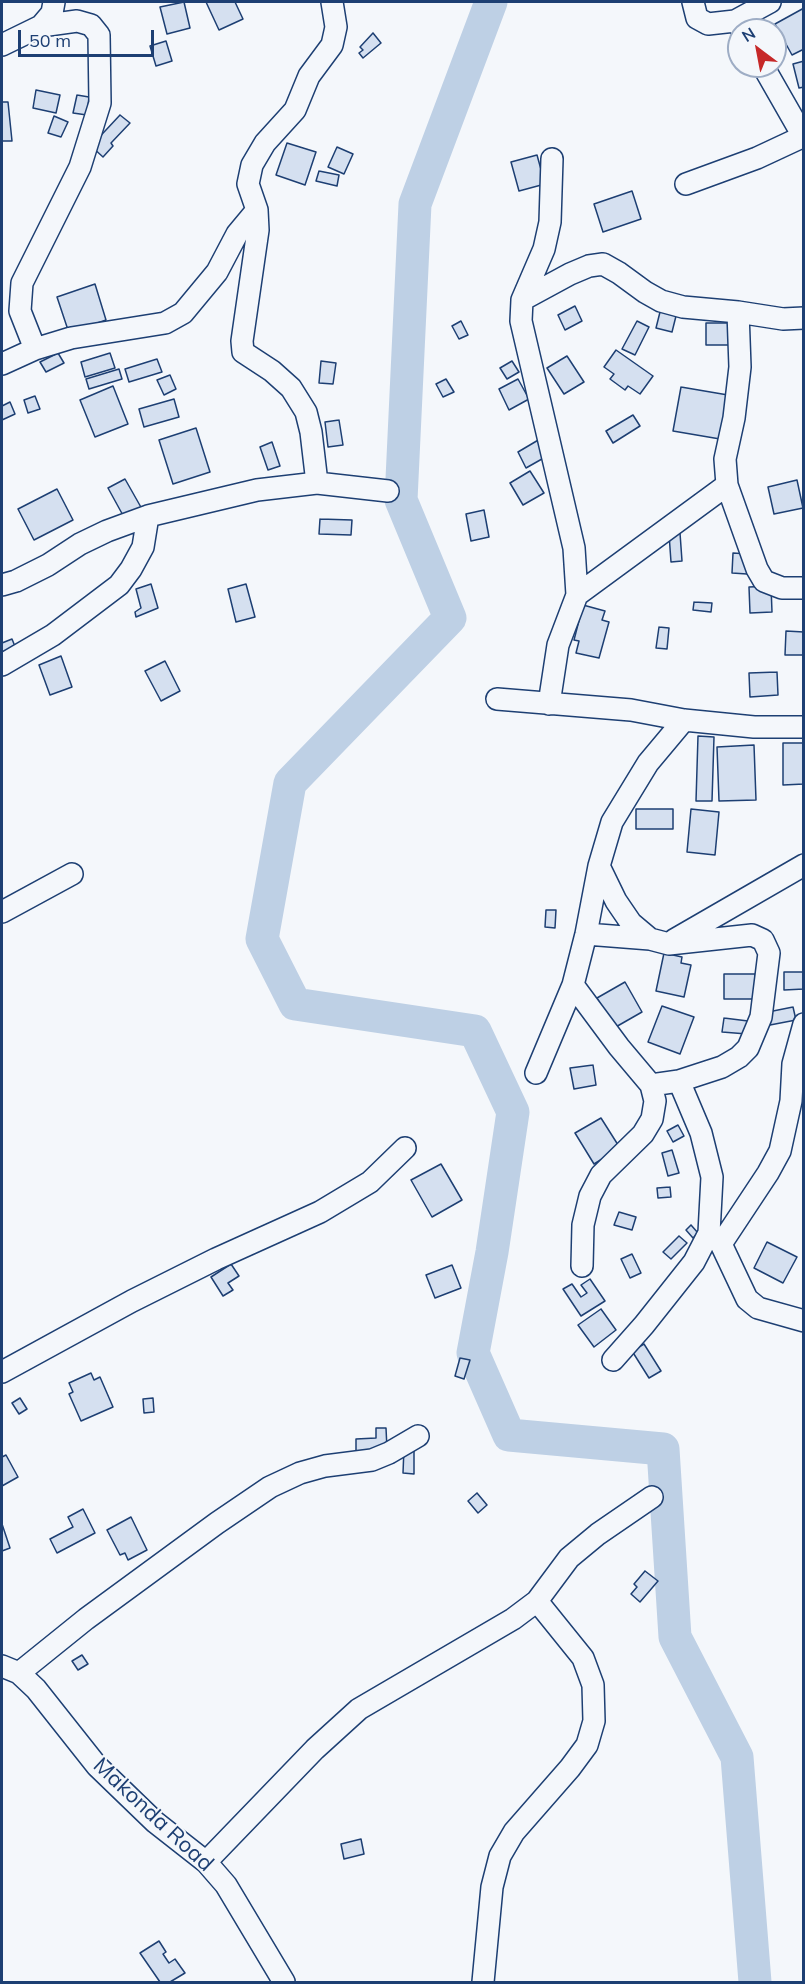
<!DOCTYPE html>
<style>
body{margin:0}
#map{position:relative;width:805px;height:1984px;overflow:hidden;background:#f4f7fb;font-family:Mulish,sans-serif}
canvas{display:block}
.frame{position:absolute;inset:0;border:3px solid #1d3f73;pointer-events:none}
.north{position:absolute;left:727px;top:18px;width:60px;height:60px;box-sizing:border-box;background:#f4f7fb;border:2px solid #9eadc5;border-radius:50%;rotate:328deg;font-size:16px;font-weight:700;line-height:24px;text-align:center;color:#1d3f73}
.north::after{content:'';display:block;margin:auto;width:21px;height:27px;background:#c62828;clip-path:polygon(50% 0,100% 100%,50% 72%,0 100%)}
.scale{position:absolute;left:18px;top:30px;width:136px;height:27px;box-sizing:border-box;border:3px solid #1d3f73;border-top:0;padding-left:8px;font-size:18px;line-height:21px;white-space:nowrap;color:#1d3f73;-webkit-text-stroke:4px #f4f7fb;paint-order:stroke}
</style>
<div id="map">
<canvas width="805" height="1984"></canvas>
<div class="frame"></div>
<div class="north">N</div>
<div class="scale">50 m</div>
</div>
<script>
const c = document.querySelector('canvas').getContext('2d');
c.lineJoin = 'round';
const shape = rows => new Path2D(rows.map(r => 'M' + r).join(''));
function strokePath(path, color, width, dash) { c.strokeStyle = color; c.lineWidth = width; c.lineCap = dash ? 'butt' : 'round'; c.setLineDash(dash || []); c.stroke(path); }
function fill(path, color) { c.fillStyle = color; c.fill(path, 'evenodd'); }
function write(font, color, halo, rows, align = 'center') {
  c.font = font + ' Mulish,sans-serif'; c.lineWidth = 4.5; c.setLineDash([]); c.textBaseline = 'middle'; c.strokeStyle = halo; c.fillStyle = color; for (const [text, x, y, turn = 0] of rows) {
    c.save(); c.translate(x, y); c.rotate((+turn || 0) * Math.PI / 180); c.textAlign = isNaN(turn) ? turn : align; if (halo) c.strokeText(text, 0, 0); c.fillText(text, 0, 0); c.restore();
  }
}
strokePath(shape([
 [491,2,415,204,401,500,450,618,290,783,262,939,295,1004,475,1031,513,1112,492,1252,473,1353,509,1435,663,1449,675,1637,737,1757,755,1982]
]), '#bed0e5', 33);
const building = shape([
 [184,2,190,28,167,34,160,7,184,2],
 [206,2,235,2,243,19,219,30,206,2],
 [804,8,804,49,792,55,775,24,804,8],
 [373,33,381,43,363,58,359,53,363,50,360,47,373,33],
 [166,41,172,61,156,66,150,46,166,41],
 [804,61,804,87,799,88,793,64,804,61],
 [36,90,60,95,56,113,33,108,36,90],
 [77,95,89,97,87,115,73,113,77,95],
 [2,102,8,102,12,141,2,141,2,102],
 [120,115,130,123,111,143,113,146,103,157,91,146,120,115],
 [54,116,68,122,61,137,48,133,54,116],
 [287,143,316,152,305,185,276,175,287,143],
 [337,147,353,154,344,174,328,167,337,147],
 [537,155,545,184,519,191,511,162,537,155],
 [319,171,339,175,337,186,316,181,319,171],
 [632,191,641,219,603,232,594,204,632,191],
 [95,284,106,320,69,333,57,297,95,284],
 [575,306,582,321,565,330,558,315,575,306],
 [661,308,677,312,672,332,656,328,661,308],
 [461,321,468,335,459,339,452,326,461,321],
 [637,321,649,327,635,355,622,349,637,321],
 [706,323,733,323,733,345,706,345,706,323],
 [616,350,653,376,640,394,628,386,625,390,610,379,614,374,604,367,616,350],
 [58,353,64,363,46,372,40,362,58,353],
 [110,353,115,368,85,377,81,362,110,353],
 [567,356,584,382,564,394,547,368,567,356],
 [157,359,162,372,129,382,125,369,157,359],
 [321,361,336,363,333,384,319,383,321,361],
 [512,361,519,372,507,379,500,368,512,361],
 [119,369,122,379,89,389,86,379,119,369],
 [170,375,176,389,164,395,157,380,170,375],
 [446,379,454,392,443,397,436,384,446,379],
 [518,379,529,399,509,410,499,389,518,379],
 [113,386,128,424,95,437,80,400,113,386],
 [681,387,728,395,720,439,673,431,681,387],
 [35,396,40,409,28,413,24,400,35,396],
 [174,399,179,417,144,427,139,409,174,399],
 [10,402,15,414,2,420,2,406,10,402],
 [633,415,640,426,613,443,606,431,633,415],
 [339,420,343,445,328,447,325,422,339,420],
 [196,428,210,472,173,484,159,440,196,428],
 [540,439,549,455,526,468,518,452,540,439],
 [272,442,280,466,268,470,260,447,272,442],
 [530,471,544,493,523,505,510,483,530,471],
 [125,479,142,509,125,519,108,488,125,479],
 [797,480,803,508,774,514,768,487,797,480],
 [57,489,73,520,34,540,18,509,57,489],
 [484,510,489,537,471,541,466,514,484,510],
 [320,519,352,520,351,535,319,534,320,519],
 [680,533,682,561,671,562,669,534,680,533],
 [733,553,748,554,747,574,732,573,733,553],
 [151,584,158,608,136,617,135,612,141,608,136,589,151,584],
 [246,584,255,617,236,622,228,589,246,584],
 [771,586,772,612,750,613,749,587,771,586],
 [694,602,712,603,711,612,693,610,694,602],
 [583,605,605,611,602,620,609,622,599,658,576,653,579,641,574,640,583,605],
 [659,627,669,628,667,649,656,648,659,627],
 [786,631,804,632,804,655,785,655,786,631],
 [12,639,18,654,2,660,2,643,12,639],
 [61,656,72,687,50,695,39,665,61,656],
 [165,661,180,691,161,701,145,671,165,661],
 [777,672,778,695,750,697,749,673,777,672],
 [698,736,714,737,712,801,696,801,698,736],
 [783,743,804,743,804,784,783,785,783,743],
 [754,745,756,800,719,801,717,747,754,745],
 [636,809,673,809,673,829,636,829,636,809],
 [691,809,719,812,715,855,687,852,691,809],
 [546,910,556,910,555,928,545,927,546,910],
 [664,953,682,957,681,963,691,965,684,997,656,991,664,953],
 [784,972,804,972,804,989,784,990,784,972],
 [724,974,755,974,755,999,724,999,724,974],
 [625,982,642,1012,614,1028,597,998,625,982],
 [662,1006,694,1017,680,1054,648,1042,662,1006],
 [793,1007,796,1020,770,1025,768,1012,793,1007],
 [724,1018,748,1021,747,1034,722,1032,724,1018],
 [593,1065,596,1085,574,1089,570,1068,593,1065],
 [601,1118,620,1148,594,1164,575,1133,601,1118],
 [678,1125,684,1136,673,1142,667,1131,678,1125],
 [672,1150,679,1173,668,1176,662,1153,672,1150],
 [441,1164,462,1200,432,1217,411,1180,441,1164],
 [670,1187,671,1197,658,1198,657,1188,670,1187],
 [619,1212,636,1217,632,1230,614,1225,619,1212],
 [691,1225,698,1233,693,1238,686,1230,691,1225],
 [679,1236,687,1243,671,1259,663,1252,679,1236],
 [767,1242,797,1257,783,1283,754,1268,767,1242],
 [632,1254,641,1273,630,1278,621,1259,632,1254],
 [231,1264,239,1276,228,1283,233,1290,223,1296,211,1277,231,1264],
 [452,1265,461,1288,435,1298,426,1275,452,1265],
 [590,1279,605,1301,581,1316,563,1289,572,1284,581,1297,587,1293,581,1285,590,1279],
 [601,1309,616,1330,594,1347,578,1325,601,1309],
 [644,1344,661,1371,649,1378,632,1351,644,1344],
 [460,1358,470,1360,464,1379,455,1376,460,1358],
 [91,1373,94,1380,100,1377,113,1407,81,1421,69,1394,73,1392,69,1383,91,1373],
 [20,1398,27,1409,19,1414,12,1403,20,1398],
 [153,1398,154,1412,144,1413,143,1399,153,1398],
 [376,1428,386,1428,387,1449,356,1451,356,1439,376,1438,376,1428],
 [404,1448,414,1449,414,1474,403,1473,404,1448],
 [6,1455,18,1477,2,1486,2,1457,6,1455],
 [477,1493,487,1505,478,1513,468,1501,477,1493],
 [83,1509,95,1533,57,1553,50,1539,73,1527,68,1517,83,1509],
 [131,1517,147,1550,128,1560,125,1553,120,1555,107,1530,131,1517],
 [2,1524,10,1548,2,1551,2,1524],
 [645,1571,658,1581,640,1602,631,1594,637,1587,634,1584,645,1571],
 [82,1655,88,1664,78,1670,72,1661,82,1655],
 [361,1839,364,1854,344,1859,341,1844,361,1839],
 [159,1941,166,1952,163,1954,169,1963,175,1959,185,1973,170,1982,160,1982,140,1953,159,1941]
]);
fill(building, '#d5e0f0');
strokePath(building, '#1d3f73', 1.5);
const minor = shape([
 [693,2,697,18,708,24,735,21,743,30],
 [735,21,770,2],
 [2,45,41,26,52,13,54,2],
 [763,66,803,136],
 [686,184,757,158,804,136],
 [522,300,570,274,589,266,603,264,619,273,645,292,661,301,683,307,738,312,783,319,804,318],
 [738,312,740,367,734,418,725,459,727,485,757,569,764,581,782,588,804,588],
 [35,349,20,311,22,283,80,167,100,103,99,35,91,25,77,21,41,26],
 [2,364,35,349,71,338,165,323,183,313,217,272,237,234,257,210],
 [317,483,311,432,306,412,291,388,272,371,243,352,242,341,258,230,257,210,248,184,252,165,265,143,295,110,309,76,332,45,336,27,332,2],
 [2,585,16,581,48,565,80,544,107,531,148,516,257,490,317,483,388,491],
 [577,595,727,485],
 [2,665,53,635,119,585,131,569,143,547,148,516],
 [497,699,631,710,684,720,754,727,804,727],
 [549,704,558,645,577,595,574,548,521,321,522,300,544,249,550,222,552,159],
 [599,866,616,901,631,923,650,939,669,944,752,935,763,940,769,953,761,1017,748,1048,739,1057,722,1067,679,1081,651,1085],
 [2,912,72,874],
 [586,934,650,939],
 [674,940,804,865],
 [573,985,619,1047,651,1085,655,1101,652,1119,643,1134,601,1175,590,1196,583,1225,582,1266],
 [536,1073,573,985,586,934,599,866,612,822,648,763,684,720],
 [712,1236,721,1244,747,1299,758,1308,804,1321],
 [721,1244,768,1173,780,1151,791,1101,793,1064,804,1024],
 [613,1360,644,1325,694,1262,709,1233,712,1177,701,1133,679,1081],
 [2,1372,132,1301,216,1259,320,1212,370,1182,405,1148],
 [2,1666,19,1673,36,1689,97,1766,155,1822,206,1862,226,1885,284,1982],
 [19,1673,86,1619,217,1523,270,1487,300,1473,325,1466,372,1460,389,1453,418,1436],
 [206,1862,315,1749,359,1709,513,1619,537,1601,569,1558,598,1534,652,1497],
 [483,1982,492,1887,500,1856,514,1832,570,1768,587,1745,594,1721,593,1685,583,1658,537,1601]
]);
strokePath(minor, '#1d3f73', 24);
strokePath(minor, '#f4f7fb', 21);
write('22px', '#1d3f73', '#f4f7fb', [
 ["Makonda Road",153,1815,43]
]);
</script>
